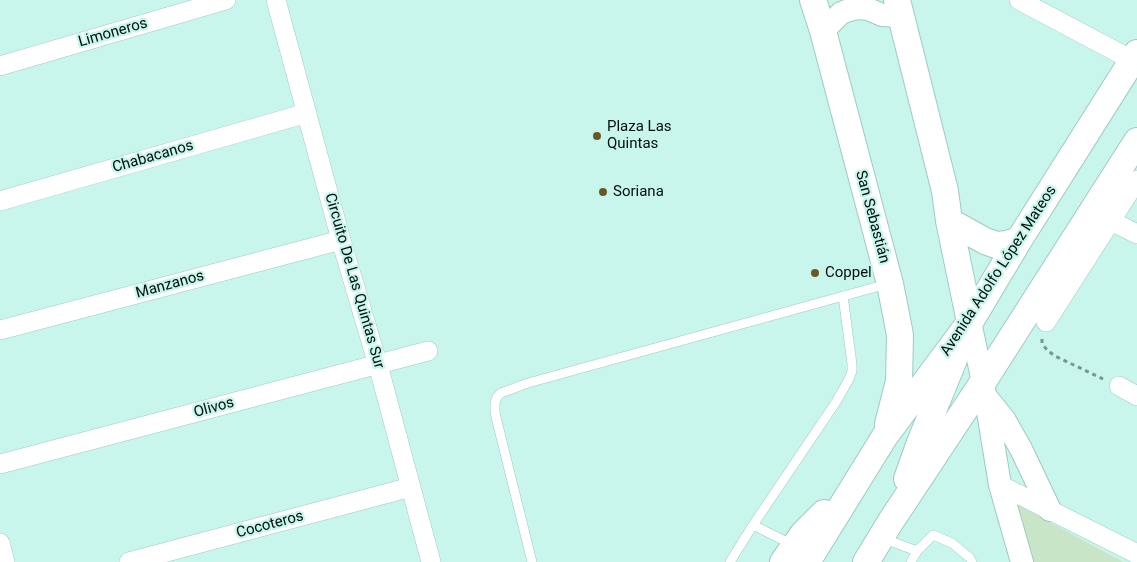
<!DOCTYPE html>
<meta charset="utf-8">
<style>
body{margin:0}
canvas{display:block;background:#c8f5ec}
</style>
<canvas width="1137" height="562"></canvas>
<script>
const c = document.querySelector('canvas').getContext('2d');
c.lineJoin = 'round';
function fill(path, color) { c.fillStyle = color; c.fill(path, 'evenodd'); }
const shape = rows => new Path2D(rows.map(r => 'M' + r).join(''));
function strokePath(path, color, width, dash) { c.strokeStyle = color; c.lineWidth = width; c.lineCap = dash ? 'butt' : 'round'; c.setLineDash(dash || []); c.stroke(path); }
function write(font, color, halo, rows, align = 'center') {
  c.font = font + ' Roboto,sans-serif'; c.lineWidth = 4.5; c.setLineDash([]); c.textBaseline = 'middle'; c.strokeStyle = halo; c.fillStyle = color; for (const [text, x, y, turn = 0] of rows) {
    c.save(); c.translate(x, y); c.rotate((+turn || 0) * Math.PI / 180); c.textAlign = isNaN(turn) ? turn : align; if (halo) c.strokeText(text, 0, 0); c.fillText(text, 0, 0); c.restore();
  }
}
fill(shape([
 [1011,501,1123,562,1029,562]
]), '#c8e5c7');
const service = shape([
 [753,525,793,545],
 [882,538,917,551],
 [532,562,495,413,495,403,497,397,501,393,528,383,887,284],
 [730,562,753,525,836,402,849,379,852,371,852,364,843,296],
 [911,562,917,551,933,535,952,543,970,558,972,562]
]);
const minor = shape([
 [276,0,341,240,378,365,431,562],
 [1019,0,1132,60],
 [0,66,226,0],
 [0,201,307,113],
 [1111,221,1137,234],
 [1046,322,1137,180],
 [0,330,341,240],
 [1119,386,1137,396],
 [0,464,428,351],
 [1000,485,1137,554],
 [0,543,5,562],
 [129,562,411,487]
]);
const tertiary = shape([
 [823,31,841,13,849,10,858,8,868,9,882,15,901,16],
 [970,322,983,382,1000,485,1022,562],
 [987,398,1004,419,1021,449,1050,510]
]);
const secondary = shape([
 [813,0,823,31,890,284,896,314,900,335,899,381,888,424],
 [897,0,945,191,949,221,970,322],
 [949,221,985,241,996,245,1007,244,1019,240],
 [907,479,919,445,955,357],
 [783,562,803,534,824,513],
 [807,562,885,436,970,322,1019,240,1137,53],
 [866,562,891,521,983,382,1137,141]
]);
strokePath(service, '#9ecac2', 10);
strokePath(minor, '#9ecac2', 20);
strokePath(tertiary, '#9ecac2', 24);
strokePath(secondary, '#9ecac2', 28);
strokePath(shape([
 [1042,339,1042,343,1047,350,1055,356,1103,379]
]), '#76968f', 3, [4, 4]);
strokePath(service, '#fff', 9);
strokePath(minor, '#fff', 19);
strokePath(tertiary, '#fff', 22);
strokePath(secondary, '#fff', 26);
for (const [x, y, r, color] of [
 [597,136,5,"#6a5726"],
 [603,192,5,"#6a5726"],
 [815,273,5,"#6a5726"]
]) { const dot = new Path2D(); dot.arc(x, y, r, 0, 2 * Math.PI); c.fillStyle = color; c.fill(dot); strokePath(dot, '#c8f5ec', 2); }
write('15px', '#010f0c', '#c8f5ec', [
 ["Limoneros",113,33,-16],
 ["Chabacanos",153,157,-16],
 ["San Sebastián",872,217,75],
 ["Avenida Adolfo López Mateos",999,271,-57],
 ["Circuito De Las Quintas Sur",354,281,74],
 ["Manzanos",170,285,-15],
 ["Olivos",214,408,-15],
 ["Cocoteros",270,525,-15]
]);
write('15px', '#010f0c', '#c8f5ec', [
 ["Plaza Las",607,127],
 ["Quintas",607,144],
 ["Soriana",613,192],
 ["Coppel",825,273]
], 'left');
</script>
